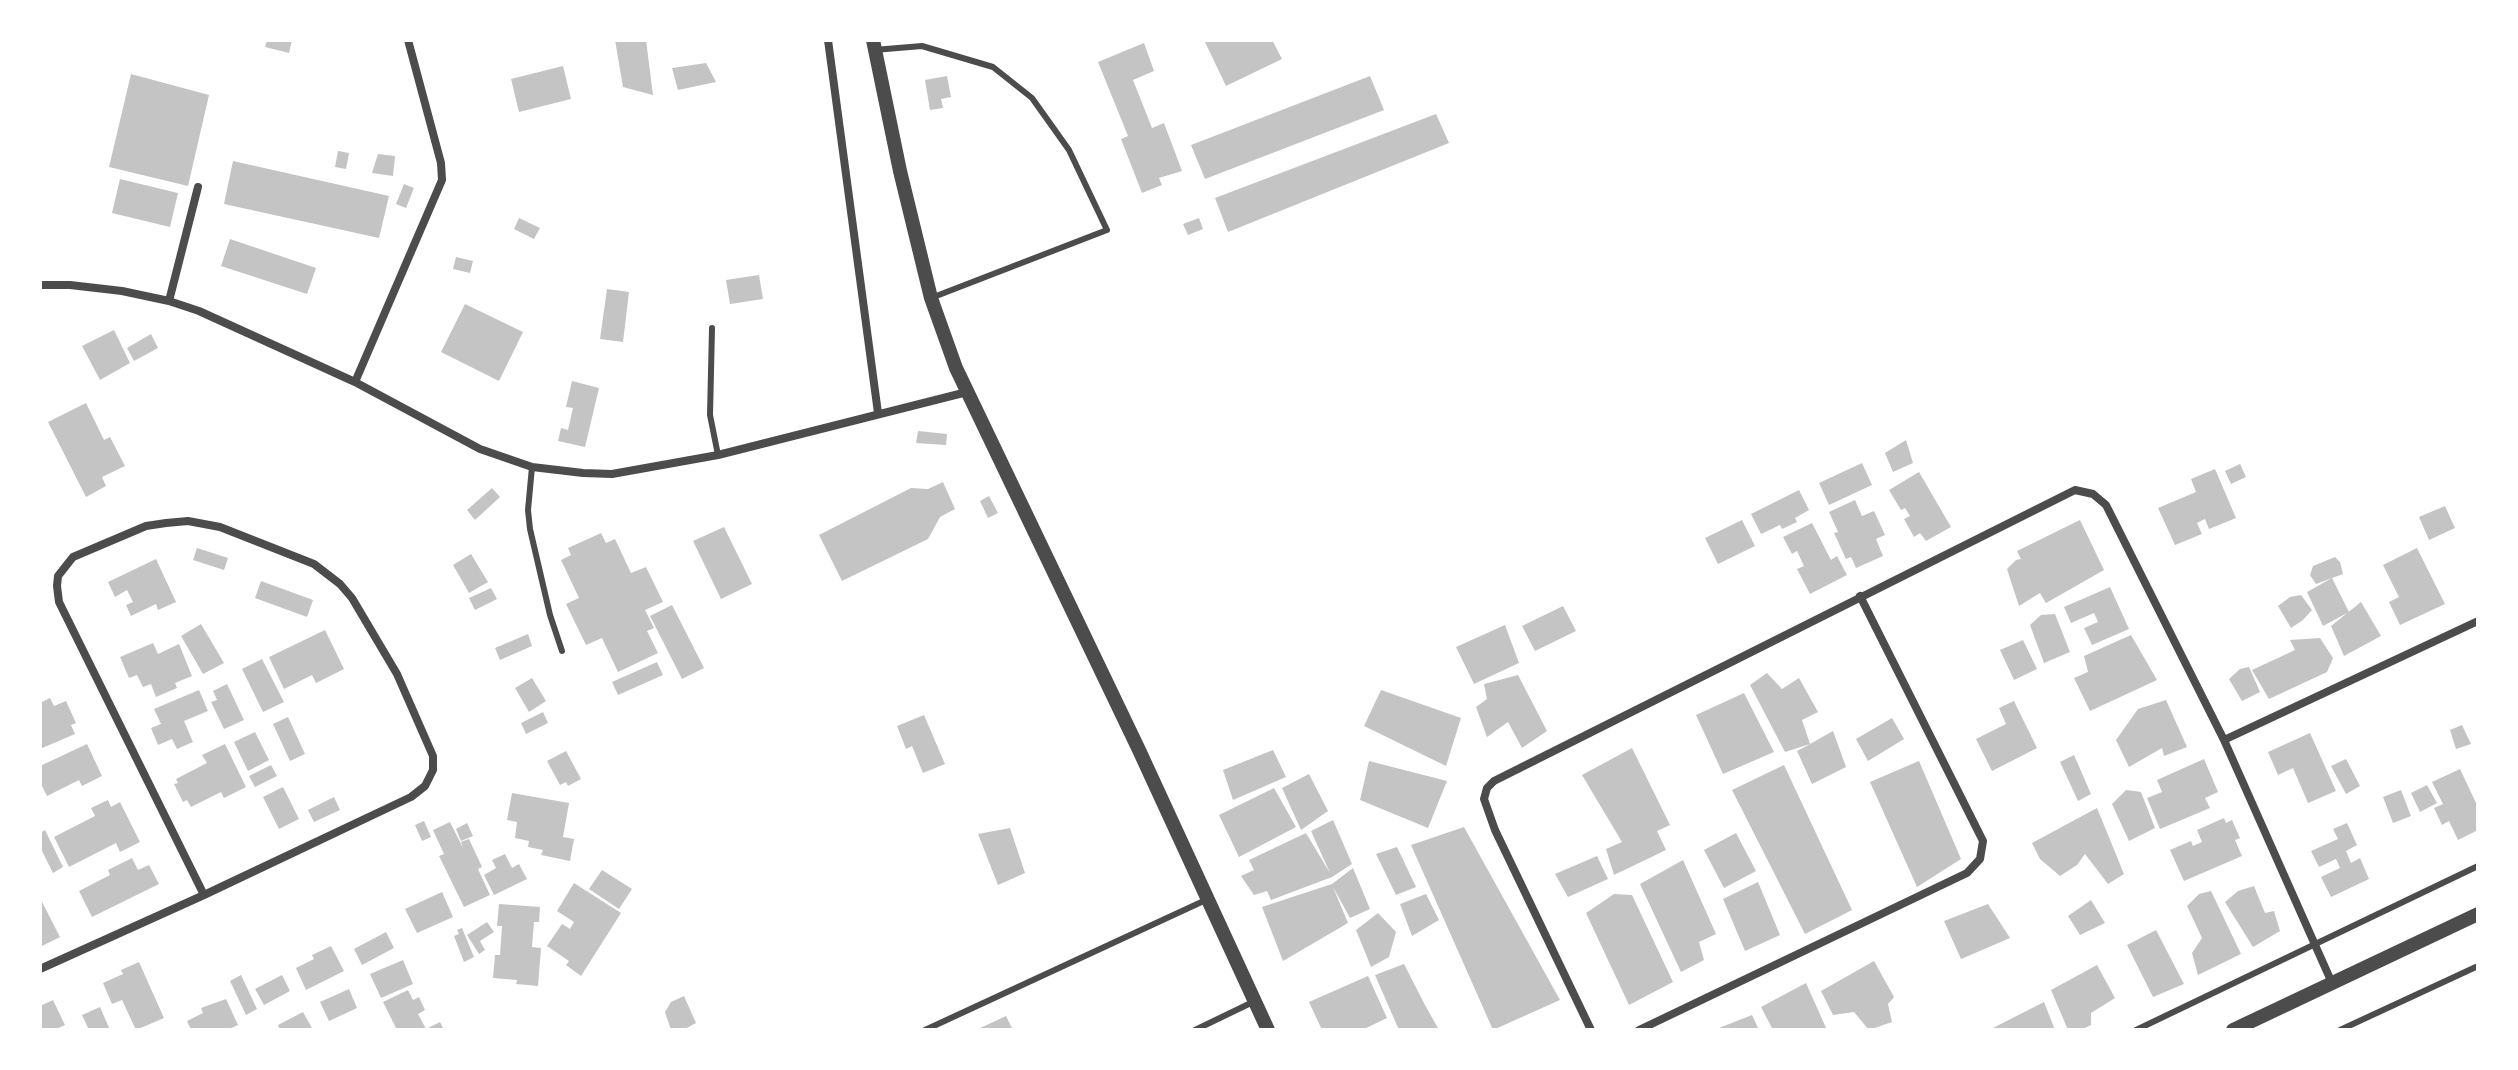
<!DOCTYPE html>
<style>
body{margin:0}
#map{position:relative;width:2518px;height:1070px;overflow:hidden;background:#fff;font-family:"PT Serif",serif}
canvas{display:block}
.frame{position:absolute;inset:0;border:42px solid #fff;pointer-events:none}
</style>
<div id="map">
<canvas width="2518" height="1070"></canvas>
<div class="frame"></div>
</div>
<script>
const c = document.querySelector('canvas').getContext('2d');
c.lineJoin = 'round';
function fill(path, color) { c.fillStyle = color; c.fill(path, 'evenodd'); }
const shape = rows => new Path2D(rows.map(r => 'M' + r).join(''));
function strokePath(path, color, width, dash) { c.strokeStyle = color; c.lineWidth = width; c.lineCap = dash ? 'butt' : 'round'; c.setLineDash(dash || []); c.stroke(path); }
fill(shape([
 [267,40,292,40,289,53,265,47],
 [615,40,646,40,653,95,623,87],
 [1204,40,1272,40,1282,59,1226,86],
 [1144,43,1154,71,1133,80,1152,128,1164,123,1182,171,1159,178,1162,185,1142,193,1121,139,1128,136,1098,62],
 [706,63,716,82,678,90,672,68],
 [563,66,571,99,519,112,511,79],
 [131,74,209,95,188,186,109,167],
 [947,76,951,97,941,99,943,108,930,110,925,80],
 [1370,76,1384,110,1205,179,1191,145],
 [1436,114,1449,143,1228,232,1215,198],
 [338,151,349,153,346,169,335,167],
 [378,154,395,156,393,176,372,173],
 [233,161,389,196,379,238,224,204],
 [120,179,178,193,170,227,112,213],
 [404,184,414,188,406,208,396,204],
 [519,218,540,228,534,239,514,229],
 [1199,218,1203,229,1188,235,1183,224],
 [230,239,316,268,307,294,221,266],
 [456,257,473,261,470,273,453,269],
 [759,275,763,299,730,304,726,280],
 [607,289,629,292,623,342,600,339],
 [465,304,523,332,499,381,441,352],
 [114,330,130,363,100,380,82,346],
 [151,334,158,348,134,361,127,348],
 [572,381,599,388,585,447,558,441,561,428,568,430,573,408,566,407],
 [86,403,104,440,110,437,125,466,102,477,106,486,86,497,48,422],
 [918,431,947,434,946,445,916,443],
 [1906,440,1913,463,1893,472,1885,453],
 [1862,463,1872,485,1829,505,1819,483],
 [2240,464,2246,477,2231,484,2225,471],
 [2215,469,2236,518,2209,529,2205,519,2197,523,2202,534,2175,545,2158,508,2196,492,2191,479],
 [1919,472,1951,527,1926,541,1920,533,1914,537,1904,519,1910,516,1905,508,1901,510,1889,490],
 [943,482,955,509,940,517,928,539,842,581,819,535,911,488,928,489],
 [492,488,500,497,475,520,467,510],
 [1799,490,1809,510,1795,518,1797,522,1782,529,1780,525,1761,534,1751,514],
 [989,496,998,513,988,518,980,501],
 [1855,500,1862,516,1874,511,1885,535,1876,539,1883,556,1856,568,1851,557,1846,559,1834,533,1838,532,1829,512],
 [2445,506,2455,528,2429,540,2419,517],
 [1742,520,1755,546,1718,564,1705,538],
 [2080,520,2104,570,2046,603,2040,593,2019,606,2007,569,2016,560,2021,559,2017,551],
 [1812,523,1831,560,1837,556,1847,575,1810,594,1797,569,1804,566,1797,551,1792,554,1783,537],
 [724,527,752,584,721,599,693,541],
 [601,533,606,543,615,539,631,573,646,567,663,602,645,610,654,628,647,631,658,653,618,672,602,638,586,645,566,604,579,598,561,560,571,555,568,548],
 [197,548,228,558,224,570,193,560],
 [2417,548,2445,604,2400,625,2389,602,2399,597,2383,565],
 [471,554,488,582,469,593,453,565],
 [2335,557,2340,562,2343,574,2316,584,2310,575,2313,566],
 [156,559,176,602,158,610,156,604,131,616,126,605,133,602,127,590,115,597,108,582],
 [2332,578,2349,612,2323,626,2307,592],
 [261,581,313,600,307,617,255,598],
 [2110,587,2129,629,2092,645,2084,628,2098,622,2094,613,2071,623,2064,607],
 [491,588,497,599,475,610,469,598],
 [2301,595,2312,610,2303,620,2291,628,2278,606,2290,597],
 [2361,602,2381,636,2344,656,2331,626],
 [672,605,704,668,682,679,650,616],
 [1563,606,1576,631,1535,651,1522,626],
 [2055,614,2070,652,2044,663,2030,625,2041,615],
 [201,624,224,663,203,674,181,636],
 [1505,625,1519,663,1474,684,1456,647],
 [325,630,344,669,316,683,312,675,284,689,269,657],
 [528,634,532,646,500,660,495,648],
 [2131,635,2157,680,2090,711,2074,678,2088,672,2084,656],
 [2320,638,2333,658,2327,672,2269,699,2252,670,2295,650,2290,640],
 [2023,640,2037,669,2014,680,2000,650],
 [153,643,158,654,179,644,192,676,175,683,177,688,156,697,151,684,143,687,137,675,129,678,120,657],
 [262,659,284,702,263,712,242,669],
 [657,662,663,675,618,695,612,682],
 [2249,667,2260,692,2242,701,2229,679,2240,669],
 [1767,673,1782,689,1799,678,1818,712,1802,720,1810,744,1833,731,1846,767,1812,784,1797,751,1810,744,1785,752,1750,685],
 [1518,675,1547,731,1522,748,1508,722,1487,737,1476,707,1487,699,1484,684],
 [532,678,546,701,529,712,515,688],
 [227,684,244,720,224,729,211,702,217,700,213,691],
 [199,690,208,711,184,721,193,742,177,749,172,739,158,745,151,728,161,724,154,709],
 [1381,690,1461,718,1446,766,1364,726],
 [1744,693,1774,752,1723,774,1696,715],
 [50,698,54,706,66,701,76,723,71,725,75,734,40,749,40,703],
 [2166,700,2187,747,2164,756,2162,748,2129,767,2116,740,2138,709],
 [2014,701,2037,748,1992,771,1976,739,2006,724,1999,708],
 [543,712,548,723,526,734,521,723],
 [924,715,945,764,923,773,912,746,906,749,897,726],
 [288,717,305,754,290,761,273,724],
 [1892,718,1904,739,1868,761,1856,739],
 [2462,725,2471,744,2456,749,2450,730],
 [255,732,269,760,248,771,234,742],
 [2310,733,2336,791,2308,803,2293,768,2278,775,2268,752],
 [87,744,102,776,82,786,79,780,47,796,40,782,40,766],
 [225,744,246,787,224,798,221,792,191,807,187,800,183,802,174,784,178,783,176,779,207,763,202,755],
 [1632,748,1670,825,1657,831,1666,850,1614,875,1606,849,1622,842,1582,775],
 [1273,750,1286,777,1233,800,1223,770],
 [566,751,581,779,568,786,566,782,560,785,547,761],
 [2074,755,2091,794,2078,801,2060,762],
 [2204,759,2218,792,2205,798,2210,808,2160,829,2147,798,2162,792,2157,780],
 [2346,759,2360,786,2346,794,2331,766],
 [1369,761,1447,781,1428,828,1360,800],
 [1919,761,1961,859,1917,887,1870,782],
 [271,765,277,776,255,787,249,776],
 [1784,765,1852,910,1805,934,1732,790],
 [2460,769,2478,807,2478,830,2458,840,2449,821,2442,825,2434,808,2443,804,2432,782],
 [1309,774,1328,811,1301,830,1282,788],
 [2427,785,2437,803,2420,812,2411,793],
 [283,787,299,819,279,829,263,797],
 [1274,788,1296,827,1239,857,1219,815],
 [2126,790,2141,792,2155,828,2129,841,2112,804],
 [2401,790,2411,816,2393,823,2383,797],
 [512,793,569,803,563,837,574,839,570,861,541,855,543,850,528,847,529,841,515,838,517,822,507,820],
 [334,797,340,810,314,822,308,810],
 [108,800,111,807,120,802,140,842,120,852,116,843,69,867,54,837,95,816,91,808],
 [2097,808,2124,874,2108,884,2085,854,2077,865,2060,876,2040,859,2032,843],
 [2224,818,2226,823,2232,820,2240,838,2235,840,2242,856,2184,881,2170,850,2191,841,2193,846,2202,842,2197,830],
 [1333,820,1352,864,1332,877,1271,900,1267,891,1254,895,1241,876,1254,870,1249,860,1306,833,1330,873,1311,831],
 [424,821,431,837,422,841,415,825],
 [450,822,463,848,461,842,469,839,482,867,478,869,490,895,464,907,439,856,444,854,433,830],
 [467,823,473,836,461,841,456,829],
 [2347,823,2357,845,2346,851,2351,863,2360,858,2369,879,2331,897,2321,877,2340,868,2336,859,2319,867,2311,851,2338,839,2333,829],
 [1464,827,1560,1000,1493,1030,1411,845],
 [1010,828,1025,873,998,885,978,834],
 [45,830,63,867,53,873,40,847,40,833],
 [1736,833,1756,871,1724,888,1704,850],
 [1397,847,1416,887,1396,895,1376,854],
 [505,854,512,868,519,864,527,879,494,895,484,875,496,868,492,860],
 [1597,856,1608,879,1568,897,1555,874],
 [132,858,138,870,149,865,159,884,92,917,79,891,110,875,108,870],
 [1683,860,1716,934,1699,942,1704,960,1681,972,1640,884],
 [1353,868,1370,909,1350,918,1333,887,1348,923,1283,961,1262,907,1332,884],
 [602,870,632,889,619,909,589,889],
 [1758,882,1780,935,1745,951,1723,899],
 [574,883,621,913,581,976,566,965,569,961,547,946,562,924,570,929,574,922,557,911],
 [2254,886,2265,913,2274,911,2280,931,2253,947,2225,902,2238,891],
 [2211,891,2241,954,2198,975,2192,953,2202,938,2187,906,2199,894],
 [442,892,453,917,417,933,405,909],
 [1426,894,1439,920,1412,936,1400,904],
 [1614,894,1632,895,1673,982,1629,1005,1586,913],
 [40,898,60,937,40,947],
 [2091,900,2105,923,2080,935,2068,916],
 [499,904,540,907,539,922,534,922,532,947,541,948,538,986,516,984,517,980,493,978,495,955,500,955,502,926,497,926],
 [1988,904,2010,938,1961,959,1944,921],
 [1378,913,1396,932,1389,957,1371,967,1356,930],
 [487,922,494,932,480,941,485,950,479,954,467,935],
 [462,928,474,957,464,962,454,936,459,934,457,930],
 [2156,930,2184,984,2153,997,2127,945],
 [386,932,394,948,362,965,354,949],
 [331,946,344,971,306,990,296,968,314,959,312,955],
 [403,960,413,984,381,998,370,974],
 [1874,961,1894,997,1888,1004,1892,1022,1869,1030,1854,1012,1833,1015,1821,991],
 [139,962,164,1018,136,1030,122,1000,112,1004,103,983,123,974,121,970],
 [1404,964,1425,1005,1439,1030,1399,1030,1375,975],
 [2097,965,2115,998,2091,1013,2091,1025,2081,1030,2068,1030,2051,990],
 [241,975,257,1009,246,1015,230,981],
 [282,975,290,991,264,1005,255,989],
 [1368,976,1387,1018,1362,1030,1322,1030,1309,1002],
 [1806,983,1827,1030,1773,1030,1761,1007],
 [349,989,357,1008,329,1021,320,1002],
 [408,990,413,1000,419,997,425,1010,418,1014,426,1029,440,1022,444,1030,397,1030,383,1002],
 [684,996,696,1023,683,1030,671,1030,665,1012,671,1002],
 [226,999,238,1025,227,1030,191,1030,187,1021,203,1013,201,1008],
 [53,1000,65,1025,54,1030,40,1030,40,1006],
 [2044,1002,2055,1030,1989,1030],
 [100,1007,110,1030,89,1030,82,1015],
 [303,1012,313,1030,280,1030,278,1025],
 [1752,1015,1759,1030,1714,1030],
 [1006,1016,1013,1030,976,1030]
]), '#c4c4c4');
strokePath(shape([
 [874,50,922,46,993,67,1032,98,1069,150,1107,230,931,298],
 [712,328,710,415,718,455],
 [532,467,528,510,530,529,550,615,562,651],
 [925,1030,1208,899],
 [1195,1030,1255,1001],
 [2136,1030,2478,866],
 [2340,1030,2478,966]
]), '#4c4c4c', 6);
strokePath(shape([
 [828,40,878,413],
 [40,285,70,285,122,291,169,301,199,311,355,382,480,449,532,467,583,473,612,474,718,455,967,392],
 [169,301,198,187],
 [355,382,442,180,441,163,408,40],
 [2224,740,2478,621],
 [40,969,204,895,411,797,425,786,433,770,433,756,397,674,352,598,340,584,314,564,220,527,188,521,166,523,146,526,73,557,58,576,57,586,59,602,204,895],
 [1591,1030,1495,830,1484,799,1487,788,1494,781,2075,490,2093,494,2106,505,2224,740,2332,983],
 [1639,1030,1967,873,1980,859,1983,841,1860,596]
]), '#4c4c4c', 8);
strokePath(shape([
 [873,40,900,171,931,298,956,368,1139,750,1268,1030],
 [2233,1030,2478,914]
]), '#4c4c4c', 14);
</script>
